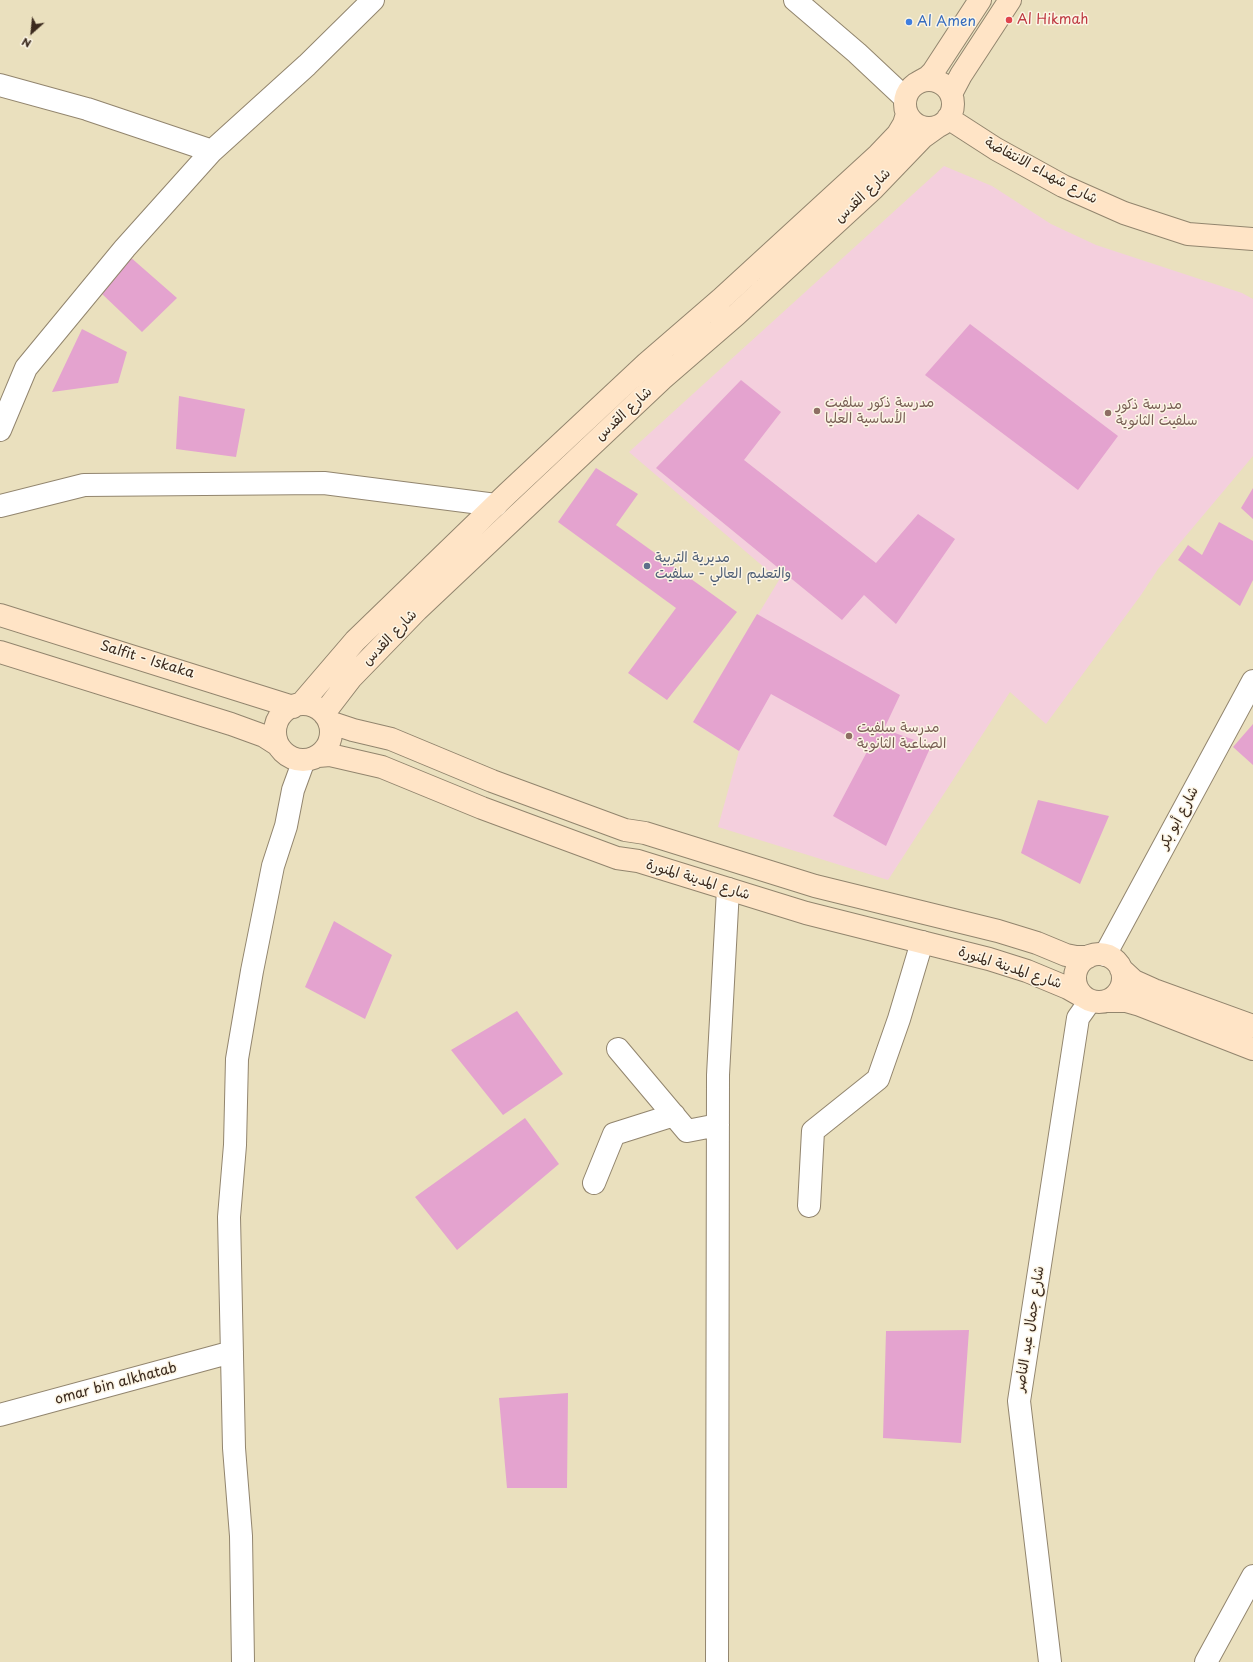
<!DOCTYPE html>
<meta charset="utf-8">
<style>
body{margin:0}
#map{position:relative;width:1253px;height:1662px;overflow:hidden;background:#eae0be;font-family:"Playpen Sans",sans-serif}
canvas{display:block}
.north{position:absolute;left:12px;top:12px;width:40px;height:40px;-webkit-text-stroke:3px #fcf5e5;paint-order:stroke;rotate:207deg;font-size:11px;font-weight:700;line-height:16px;text-align:center;color:#3b2a1e}
.north::after{content:'';display:block;margin:auto;width:14px;height:18px;background:#3b2a1e;clip-path:polygon(50% 0,100% 100%,50% 72%,0 100%)}
</style>
<div id="map">
<canvas width="1253" height="1662"></canvas>
<div class="north">N</div>
</div>
<script>
const c = document.querySelector('canvas').getContext('2d');
c.lineJoin = 'round';
function fill(path, color) { c.fillStyle = color; c.fill(path, 'evenodd'); }
const shape = rows => new Path2D(rows.map(r => 'M' + r).join(''));
function strokePath(path, color, width, dash) { c.strokeStyle = color; c.lineWidth = width; c.lineCap = dash ? 'butt' : 'round'; c.setLineDash(dash || []); c.stroke(path); }
function write(font, color, halo, rows, align = 'center') {
  c.font = font + ' "Playpen Sans","Playpen Sans Arabic",sans-serif'; c.lineWidth = 3; c.setLineDash([]); c.textBaseline = 'middle'; c.strokeStyle = halo; c.fillStyle = color; for (const [text, x, y, turn = 0] of rows) {
    c.save(); c.translate(x, y); c.rotate((+turn || 0) * Math.PI / 180); c.textAlign = isNaN(turn) ? turn : align; if (halo) c.strokeText(text, 0, 0); c.fillText(text, 0, 0); c.restore();
  }
}
fill(shape([
 [944,166,992,186,1051,224,1096,245,1242,293,1253,299,1253,456,1158,569,1141,595,1046,724,1010,692,888,880,718,827,739,751,693,722,779,580,629,452]
]), '#f4cfdd');
fill(shape([
 [129,256,177,298,142,332,101,293],
 [970,324,1118,436,1078,490,925,375],
 [82,329,127,352,118,383,52,392],
 [741,380,781,412,744,460,876,563,918,514,955,539,896,624,864,595,842,620,656,468],
 [179,396,245,409,236,457,176,449],
 [596,468,638,494,616,525,737,612,667,700,628,673,676,608,558,522],
 [1253,488,1253,519,1241,508],
 [1219,522,1253,541,1253,580,1240,606,1178,560,1188,545,1202,555],
 [757,614,900,695,884,729,931,746,886,846,833,816,869,748,771,694,739,751,693,722],
 [1253,724,1253,765,1233,747],
 [1038,800,1109,816,1080,884,1021,853],
 [334,921,392,955,365,1019,305,987],
 [517,1011,563,1074,503,1115,451,1050],
 [525,1118,559,1164,457,1250,415,1197],
 [969,1330,961,1443,883,1438,886,1331],
 [568,1393,567,1488,507,1488,499,1398]
]), '#e4a3cf');
const street = shape([
 [795,0,857,53,905,98],
 [0,85,87,109,212,151],
 [0,430,26,368,125,248,212,151,307,65,373,0],
 [0,506,84,485,324,483,496,505],
 [1105,955,1253,681],
 [618,1049,687,1131,718,1125],
 [594,1183,614,1134,674,1115],
 [809,1206,813,1131,878,1079,899,1019,922,942],
 [0,1415,232,1352],
 [243,1662,241,1536,234,1448,229,1217,235,1145,237,1059,252,971,273,866,286,826,293,790,304,760],
 [717,1662,718,1075,728,889],
 [1050,1662,1019,1401,1078,1018,1090,1001],
 [1206,1662,1253,1576]
]);
const secondary = shape([
 '905 104a24 24 0 1 1 48 0a24 24 0 1 1-48 0Z',
 [919,82,928,77,933,72,980,0],
 [951,94,961,75,1010,0],
 [948,118,996,149,1063,186,1124,213,1188,234,1253,239],
 [0,615,293,707],
 [0,652,231,724,264,736,278,745],
 [301,704,355,641,507,494,647,363,721,299,878,155,898,134,904,124,907,114],
 '275 732a28 28 0 1 1 56 0a28 28 0 1 1-56 0Z',
 [325,715,328,708,351,678,417,610,662,379,736,315,873,189,923,137,937,127],
 [329,722,353,730,391,739,492,781,625,830,645,833,815,886,998,931,1037,943,1066,955,1076,957,1088,957],
 [318,756,330,755,382,767,482,808,617,858,638,861,806,913,989,959,1027,971,1068,988,1082,996],
 '1075 978a24 24 0 1 1 48 0a24 24 0 1 1-48 0Z',
 [1121,969,1134,981,1154,990,1253,1026],
 [1106,1001,1126,1001,1140,1005,1253,1049]
]);
strokePath(street, '#92856e', 24);
strokePath(secondary, '#92856e', 24);
strokePath(street, '#fff', 22);
strokePath(secondary, '#ffe4c6', 22);
for (const [x, y, r, color] of [
 [1009,20,4,"#e0444e"],
 [909,22,4,"#3f7fe0"],
 [817,411,4,"#8d6e63"],
 [1108,413,4,"#8d6e63"],
 [647,566,4,"#5c6f8a"],
 [849,736,4,"#8d6e63"]
]) { const dot = new Path2D(); dot.arc(x, y, r, 0, 2 * Math.PI); c.fillStyle = color; c.fill(dot); strokePath(dot, '#fcf5e5', 1.5); }
write('14px', '#be3a42', '#fcf5e5', [
 ["Al Hikmah",1017,20]
], 'left');
write('14px', '#366cbe', '#fcf5e5', [
 ["Al Amen",917,22]
], 'left');
write('14px', '#3b2a1e', '#fcf5e5', [
 ["شارع شهداء الانتفاضة",1041,171,28],
 ["شارع القدس",863,196,-44],
 ["شارع القدس",624,414,-43],
 ["شارع القدس",390,638,-46],
 ["Salfit - Iskaka",147,660,17],
 ["شارع أبو بكر",1179,818,-62],
 ["شارع المدينة المنورة",698,880,17],
 ["شارع المدينة المنورة",1010,968,18],
 ["شارع جمال عبد الناصر",1030,1329,-81],
 ["omar bin alkhatab",116,1384,-15]
]);
write('14px', '#785e54', '#fcf5e5', [
 ["مدرسة ذكور سلفيت",825,403],
 ["الأساسية العليا",825,419],
 ["مدرسة ذكور",1116,405],
 ["سلفيت الثانوية",1116,421],
 ["مدرسة سلفيت",857,728],
 ["الصناعية الثانوية",857,744]
], 'left');
write('14px', '#4e5e75', '#fcf5e5', [
 ["مديرية التربية",655,558],
 ["والتعليم العالي - سلفيت",655,574]
], 'left');
</script>
